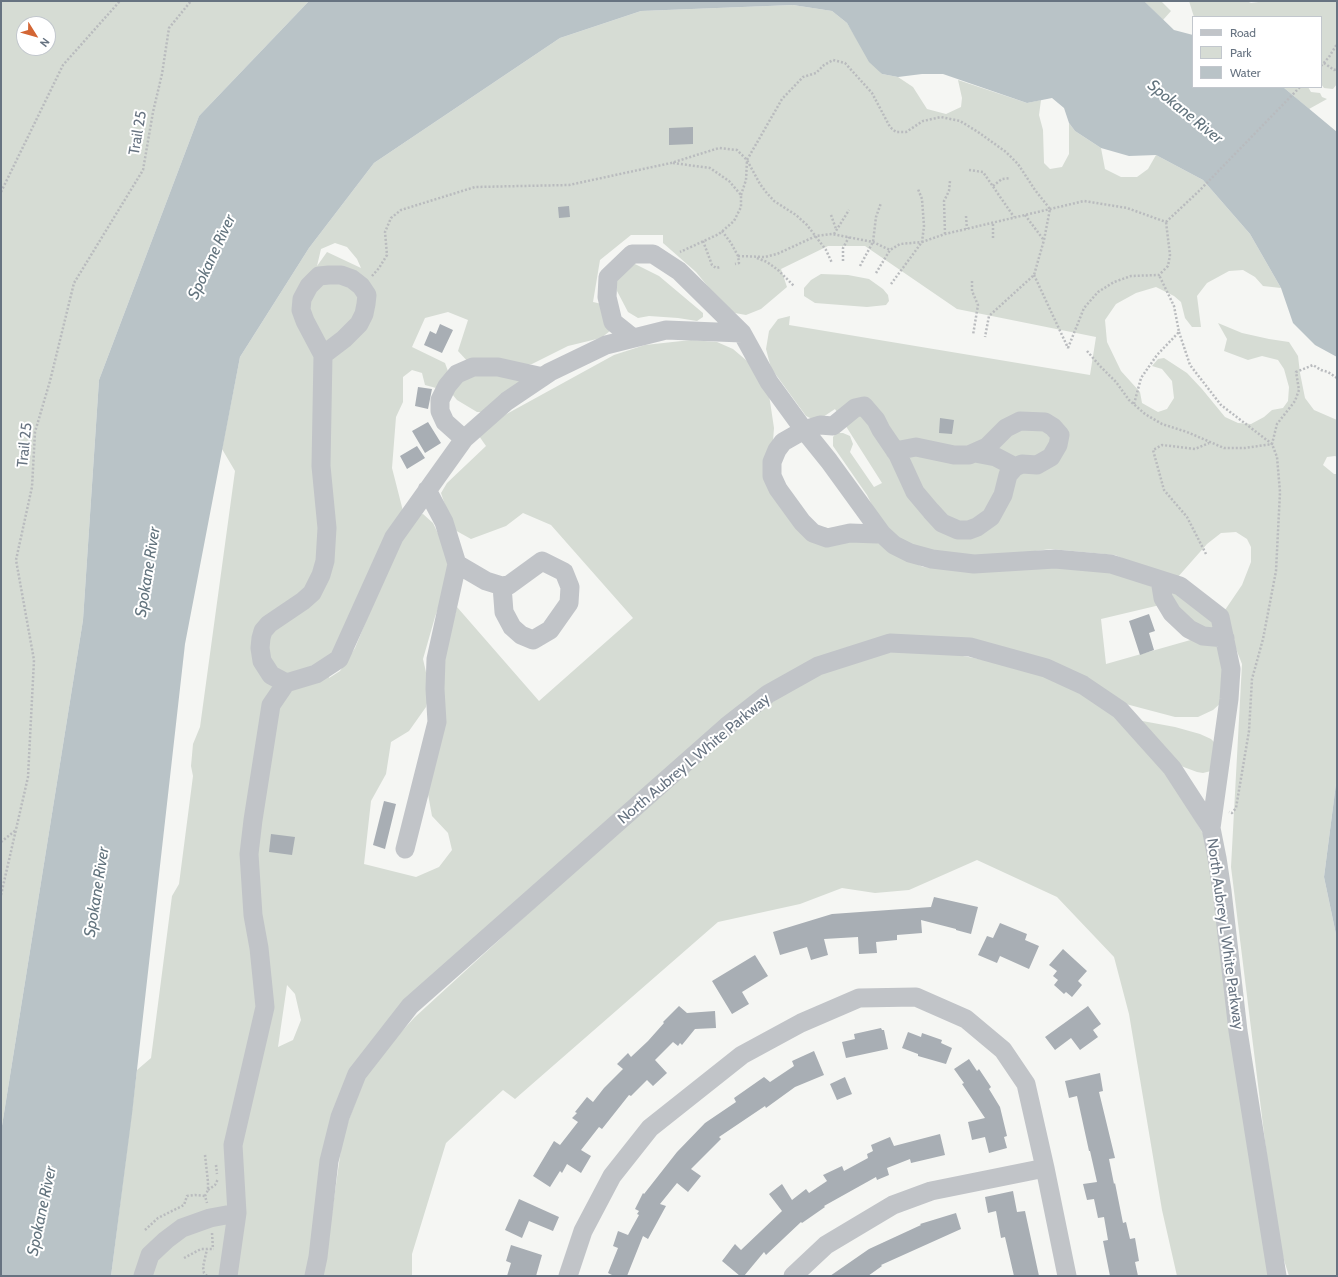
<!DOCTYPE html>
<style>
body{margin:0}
#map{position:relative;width:1338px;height:1277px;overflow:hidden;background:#f5f6f3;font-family:Cabin,sans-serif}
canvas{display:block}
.frame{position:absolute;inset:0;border:2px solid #677381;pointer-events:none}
.legend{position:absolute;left:1192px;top:16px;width:130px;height:72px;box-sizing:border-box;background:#fff;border:1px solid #c2c7cd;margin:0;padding:5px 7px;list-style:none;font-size:12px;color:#677381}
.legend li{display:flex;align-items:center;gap:8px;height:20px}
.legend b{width:20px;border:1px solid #c2c7cd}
.north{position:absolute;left:16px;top:16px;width:40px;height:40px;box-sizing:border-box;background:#fff;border:1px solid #c2c7cd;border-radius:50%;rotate:127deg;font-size:11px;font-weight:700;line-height:16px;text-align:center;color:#677381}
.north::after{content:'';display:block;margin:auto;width:14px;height:18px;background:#d36635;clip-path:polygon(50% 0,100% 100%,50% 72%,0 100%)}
</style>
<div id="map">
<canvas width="1338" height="1277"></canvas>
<div class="frame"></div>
<ul class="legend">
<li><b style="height:5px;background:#c1c4c8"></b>Road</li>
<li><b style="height:11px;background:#d6dcd4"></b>Park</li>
<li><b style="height:11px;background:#b9c3c7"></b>Water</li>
</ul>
<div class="north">N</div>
</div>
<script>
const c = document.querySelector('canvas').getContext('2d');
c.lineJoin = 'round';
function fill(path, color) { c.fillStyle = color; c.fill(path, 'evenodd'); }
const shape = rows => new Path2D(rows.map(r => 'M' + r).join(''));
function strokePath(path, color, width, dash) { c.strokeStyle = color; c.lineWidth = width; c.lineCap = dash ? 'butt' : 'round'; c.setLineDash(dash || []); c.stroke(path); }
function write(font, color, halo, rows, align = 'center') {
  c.font = font + ' Cabin,sans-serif'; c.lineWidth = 4; c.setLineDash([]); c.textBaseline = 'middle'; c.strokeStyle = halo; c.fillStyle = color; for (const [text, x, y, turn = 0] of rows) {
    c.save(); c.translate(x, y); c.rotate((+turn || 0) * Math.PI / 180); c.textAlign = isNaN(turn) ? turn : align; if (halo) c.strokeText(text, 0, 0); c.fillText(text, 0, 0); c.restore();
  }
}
fill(shape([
 [1,1,309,1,199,116,99,380,83,620,1,1132],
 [24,24,48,24,48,48,24,48],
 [1144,1,1161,1,1171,11,1163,20],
 [1189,1,1247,1,1251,3,1266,1,1337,1,1337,84,1333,89,1324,88,1321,84,1321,17,1194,17],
 [793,5,832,11,847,23,858,41,882,74,898,77,913,87,927,109,946,114,961,107,962,98,958,80,1027,103,1041,100,1039,115,1043,130,1044,163,1050,169,1062,167,1069,154,1069,123,1075,131,1101,148,1105,169,1121,177,1137,177,1148,169,1156,155,1203,180,1250,234,1281,288,1263,286,1255,277,1243,270,1229,271,1207,283,1197,296,1201,327,1192,327,1185,318,1181,302,1174,296,1156,287,1136,293,1116,304,1105,320,1107,342,1121,371,1140,392,1142,403,1158,412,1167,409,1174,398,1172,381,1162,369,1152,366,1158,359,1164,358,1187,373,1202,389,1225,417,1238,423,1251,424,1264,417,1272,410,1283,408,1288,401,1289,387,1284,369,1278,360,1262,356,1248,360,1224,351,1227,339,1218,323,1242,333,1269,339,1289,342,1298,356,1300,373,1305,398,1314,410,1337,420,1337,457,1335,456,1327,457,1323,465,1334,474,1337,474,1337,776,1324,877,1337,939,1337,1276,1289,1276,1277,1238,1231,867,1242,664,1227,626,1225,610,1242,585,1251,562,1251,547,1247,539,1236,532,1221,533,1207,544,1177,578,1167,578,1115,555,1051,549,973,559,906,544,881,523,867,495,833,446,833,437,836,433,843,433,850,436,853,444,850,452,874,487,882,483,835,409,823,417,814,420,806,416,771,368,766,349,769,331,778,319,790,316,789,325,1090,375,1096,337,957,309,865,246,828,246,781,269,787,287,761,309,746,315,735,313,723,305,696,272,663,243,663,235,631,235,600,260,593,302,602,304,610,331,601,338,568,346,532,364,520,367,470,364,458,351,468,320,448,312,425,318,412,347,445,363,449,374,436,388,425,385,422,373,412,370,403,377,403,402,396,417,392,468,403,511,333,653,329,678,340,671,355,648,389,565,403,533,417,515,423,514,433,523,446,550,452,569,435,617,423,659,430,690,426,707,409,731,391,742,386,774,371,801,364,864,416,877,439,867,452,850,448,833,432,816,428,794,441,669,457,607,539,701,633,618,551,525,523,513,506,526,471,539,453,529,441,493,447,483,486,446,479,436,492,422,614,355,645,345,691,340,717,342,733,349,753,366,768,388,774,428,773,441,767,455,796,522,865,535,893,552,923,567,971,571,1054,566,1107,569,1153,587,1160,605,1101,619,1106,664,1194,639,1213,642,1222,652,1223,701,1213,710,1198,717,1175,717,1122,703,973,642,815,662,476,941,355,1072,310,1276,111,1276,137,1070,151,1058,172,896,179,884,193,776,191,766,193,744,200,727,235,471,222,449,240,357,309,248,374,163,560,38,641,11],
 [335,243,347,247,357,259,361,268,327,252,317,266,321,249],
 [287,985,295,994,301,1020,293,1040,278,1047],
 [1283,87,1308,87,1311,92,1320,93,1322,97,1327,99,1309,109],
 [635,264,659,276,703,313,703,317,697,321,678,318,649,316,638,318,628,312,617,291,617,278],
 [821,274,848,275,869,279,883,289,888,295,889,301,886,305,867,307,815,303,804,296,804,288,811,280],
 [476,371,524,379,485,412,477,412,457,400,452,394,461,378],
 [1169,590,1214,617,1215,630,1187,623],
 [931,650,1011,665,1042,675,1082,693,1119,720,1168,773,1205,837,1271,1276,1177,1276,1162,1210,1129,1014,1114,957,1057,897,977,860,909,890,875,893,842,888,800,904,718,922,515,1099,503,1090,446,1143,412,1254,412,1276,323,1276,343,1135,367,1072,389,1045,415,1017,652,800,761,709,824,670,880,652],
 [1137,720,1175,727,1200,734,1211,739,1219,747,1211,771,1203,773,1197,772,1181,766]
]), '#d6dcd4');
fill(shape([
 [309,1,1144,1,1174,30,1193,35,1193,87,1283,87,1337,132,1337,357,1315,345,1293,323,1281,288,1250,234,1203,180,1156,155,1129,156,1101,148,1075,131,1069,123,1064,108,1052,98,1027,103,943,74,922,74,898,77,882,74,869,62,847,23,832,11,793,5,641,11,560,38,374,163,309,248,240,357,185,644,132,1114,111,1276,1,1276,1,1132,83,620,99,380,199,116],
 [1337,776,1337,939,1324,877]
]), '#b9c3c7');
fill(shape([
 [693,127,693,144,669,145,669,128],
 [569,206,570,217,559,218,558,207],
 [440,324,453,330,442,353,424,345,430,331,436,334],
 [418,387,432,389,428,409,415,406],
 [940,418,954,420,952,434,939,433],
 [428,422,441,443,425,453,412,431],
 [417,446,425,458,407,469,400,456],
 [1149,614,1155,631,1149,633,1154,650,1140,655,1129,621],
 [384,801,396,804,385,849,373,845],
 [271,834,295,837,292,855,269,852],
 [934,897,978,907,971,934,956,930,956,929,921,920,922,933,897,935,897,940,876,942,877,953,859,954,858,937,824,939,828,955,811,960,807,947,780,955,773,932,832,914,931,907],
 [1000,923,1027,934,1025,940,1039,946,1029,969,1000,956,997,963,978,955,987,936,993,938],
 [1063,949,1087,971,1078,981,1082,985,1072,997,1066,992,1064,994,1054,985,1058,980,1053,976,1057,971,1049,965],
 [755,955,768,976,742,992,749,1004,732,1014,712,981],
 [679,1006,687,1013,715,1011,716,1028,695,1029,682,1045,680,1043,678,1046,673,1042,655,1060,667,1073,653,1086,647,1080,631,1096,629,1095,602,1129,599,1127,581,1150,591,1156,581,1173,567,1164,562,1173,560,1171,550,1187,533,1176,554,1141,560,1145,578,1122,572,1118,577,1113,575,1112,587,1097,593,1102,604,1088,623,1069,617,1064,628,1053,631,1057,648,1041,664,1023,663,1022],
 [1088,1006,1101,1024,1093,1030,1098,1037,1080,1050,1071,1038,1055,1050,1045,1037],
 [881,1028,882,1030,884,1030,888,1049,846,1058,842,1042,855,1039,854,1034],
 [908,1032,921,1037,922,1033,942,1040,941,1043,952,1048,946,1064,918,1056,918,1054,902,1048],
 [814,1051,824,1075,795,1087,766,1108,765,1106,719,1137,721,1139,691,1169,701,1176,688,1192,677,1183,660,1204,666,1206,648,1239,643,1236,627,1276,614,1276,608,1273,618,1248,613,1246,618,1231,628,1235,639,1215,637,1214,639,1211,635,1209,643,1193,644,1194,677,1152,705,1123,736,1102,734,1098,764,1077,770,1082,794,1066,792,1061],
 [969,1059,977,1071,979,1069,991,1087,989,1089,1000,1107,1007,1136,1004,1137,1007,1148,989,1153,985,1137,972,1140,968,1122,985,1118,962,1084,964,1083,954,1069],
 [1100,1073,1103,1091,1099,1092,1115,1158,1109,1159,1114,1184,1115,1183,1123,1223,1126,1222,1130,1239,1135,1238,1139,1261,1135,1262,1138,1276,1110,1276,1103,1241,1108,1240,1104,1217,1098,1218,1094,1199,1087,1200,1083,1184,1097,1182,1090,1151,1089,1151,1077,1096,1069,1098,1065,1081],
 [845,1077,852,1094,837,1100,830,1084],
 [940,1134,945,1155,911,1163,910,1159,887,1168,889,1175,877,1180,876,1177,824,1206,825,1207,802,1223,801,1222,766,1255,764,1252,744,1276,740,1276,722,1261,735,1244,741,1250,782,1211,769,1194,782,1184,792,1200,806,1189,809,1193,827,1181,823,1175,842,1166,844,1171,868,1158,867,1154,873,1151,871,1145,890,1137,894,1146],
 [1013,1191,1017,1212,1025,1211,1039,1276,1014,1276,1005,1237,1001,1238,996,1211,988,1213,985,1197],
 [519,1199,559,1217,553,1231,529,1221,522,1238,505,1230],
 [956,1213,961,1229,881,1265,882,1266,868,1276,830,1276,869,1249,921,1225,920,1224],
 [511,1245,542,1255,536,1276,507,1276,511,1263,506,1261]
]), '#a8aeb4');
strokePath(shape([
 [1324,63,1334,70,1337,69],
 [1321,66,1329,57,1337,44],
 [673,163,710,168,729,181,741,195,741,207,734,221,719,234,680,252],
 [969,170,983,172,1014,217],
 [993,186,1002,179,1010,178],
 [1,192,63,65,120,1],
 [741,195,746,180,747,160,782,99,803,77,816,73,824,65,833,60,845,63,872,93,890,127,896,132,906,132,923,121,941,117,960,121,978,132,1006,152,1018,164,1035,190,1050,209,1044,240,1034,275,989,316,985,337],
 [831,215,836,229],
 [1025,215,1043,239],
 [966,216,967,229],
 [1166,222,1199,191,1300,87],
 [722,231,731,243,738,256,739,263,735,264],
 [834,234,849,210],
 [945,234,944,201,949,191,950,181],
 [993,238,993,222],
 [703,241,712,265,716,268,720,267],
 [738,256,765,257,777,254,816,236,832,234,873,242,890,250],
 [757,258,767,262,778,270,794,286],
 [843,261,843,248,849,237],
 [860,266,873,242,876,217,881,203],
 [876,273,890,250,900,244,922,242,924,226,922,199,918,189],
 [1034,275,1068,348],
 [372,276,379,268,387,255,385,232,391,218,401,210,475,187,569,185,671,163,719,148,737,150,747,160,760,184,766,192,774,201,796,215,807,225,826,250,832,263],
 [972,281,972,291,978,305,973,335],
 [891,284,922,242,945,234,1084,201,1127,208,1166,222],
 [1179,332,1190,365,1221,405,1272,444,1277,457,1280,492,1276,571,1263,639,1252,679,1249,731,1237,802,1236,808,1232,813,1229,812],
 [1068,348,1084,308,1098,292,1114,282,1131,276,1159,275,1168,266,1170,255,1166,222],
 [1087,351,1100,366,1116,382,1129,400,1145,414,1162,424,1187,432,1224,448,1245,448,1272,444,1277,424,1295,401,1299,390,1296,372,1313,365,1321,370,1328,372,1337,378],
 [1134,404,1141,378,1157,355,1179,332,1174,306,1159,275],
 [1206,554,1187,517,1164,490,1153,450,1162,445,1195,449,1209,443],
 [1,842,16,830],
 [1,895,28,777,34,660,16,560,32,487,35,432,50,381,74,283,143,170,153,112,162,74,169,28,191,1],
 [205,1155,208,1182,208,1190,205,1196,207,1203],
 [216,1165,217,1174],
 [208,1190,215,1185,218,1179],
 [145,1230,158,1218,184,1205,187,1196,195,1195,205,1196],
 [212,1233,213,1249],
 [184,1258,201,1249,214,1249],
 [207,1276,204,1273,203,1267,207,1249]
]), '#b9bbbe', 2.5, [2, 2]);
strokePath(shape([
 [633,338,613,322,607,297,608,277,632,254,653,254,679,271,742,333,769,382,804,430,829,461,882,534,894,545,910,553,932,559,974,564,1055,559,1111,564,1180,586,1220,617,1231,669,1229,699,1211,828],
 [464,439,445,422,440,411,440,400,447,386,457,374,473,367,498,367,543,377],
 [975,453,996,457,1015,467],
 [877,534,850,533,827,538,813,533,802,522,778,489,772,476,772,462,777,450,783,442,804,430,820,425,833,426,855,408,864,406,876,420,881,430,898,455,915,492,931,511,942,523,958,530,969,530,977,527,991,517,1003,495,1008,475,1015,467,1022,464,1037,465,1051,457,1058,445,1060,435,1053,427,1045,422,1020,421,1006,428,987,447,969,455,954,455,916,447,895,451],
 [457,564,486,581,502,586,509,585,542,561,564,572,570,587,569,603,550,630,533,640,521,635,512,627,504,612,502,586],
 [1160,580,1163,598,1172,613,1189,629,1203,636,1225,638],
 [286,683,271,675,262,661,260,648,261,638,263,631,269,624,303,601,312,593,321,575,325,561,327,528,321,466,323,355,344,339,359,324,364,314,366,304,367,295,361,286,352,279,341,275,329,275,319,276,309,286,302,299,301,310,305,321,323,355],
 [405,849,437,722,435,689,436,659,457,564,444,522,427,490],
 [143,1276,150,1255,166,1240,182,1228,210,1218,237,1213],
 [228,1276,237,1213,233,1145,265,1007,259,948,253,915,249,854,253,820,271,705,286,683,316,674,339,659,394,537,464,439,507,401,550,372,606,345,666,330,742,333],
 [314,1276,318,1257,329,1161,340,1117,357,1074,410,1006,727,726,768,694,818,666,890,643,970,647,1046,668,1083,685,1120,710,1172,768,1211,828,1217,858,1222,891,1238,1031,1277,1276],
 [568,1276,583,1231,612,1176,650,1128,742,1055,801,1023,859,998,916,997,966,1019,1003,1050,1026,1084,1045,1168,1067,1276],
 [793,1276,826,1245,893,1205,931,1191,1045,1168]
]), '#c1c4c8', 19);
write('15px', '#677381', '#fff', [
 ["Trail 25",138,133,-80],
 ["Trail 25",25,445,-84],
 ["North Aubrey L White Parkway",694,759,-40],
 ["North Aubrey L White Parkway",1225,934,82]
]);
write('italic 16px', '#63747e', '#fff', [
 ["Spokane River",1185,112,39],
 ["Spokane River",212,257,-65],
 ["Spokane River",148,572,-81],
 ["Spokane River",97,892,-81],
 ["Spokane River",42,1211,-78]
]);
</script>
